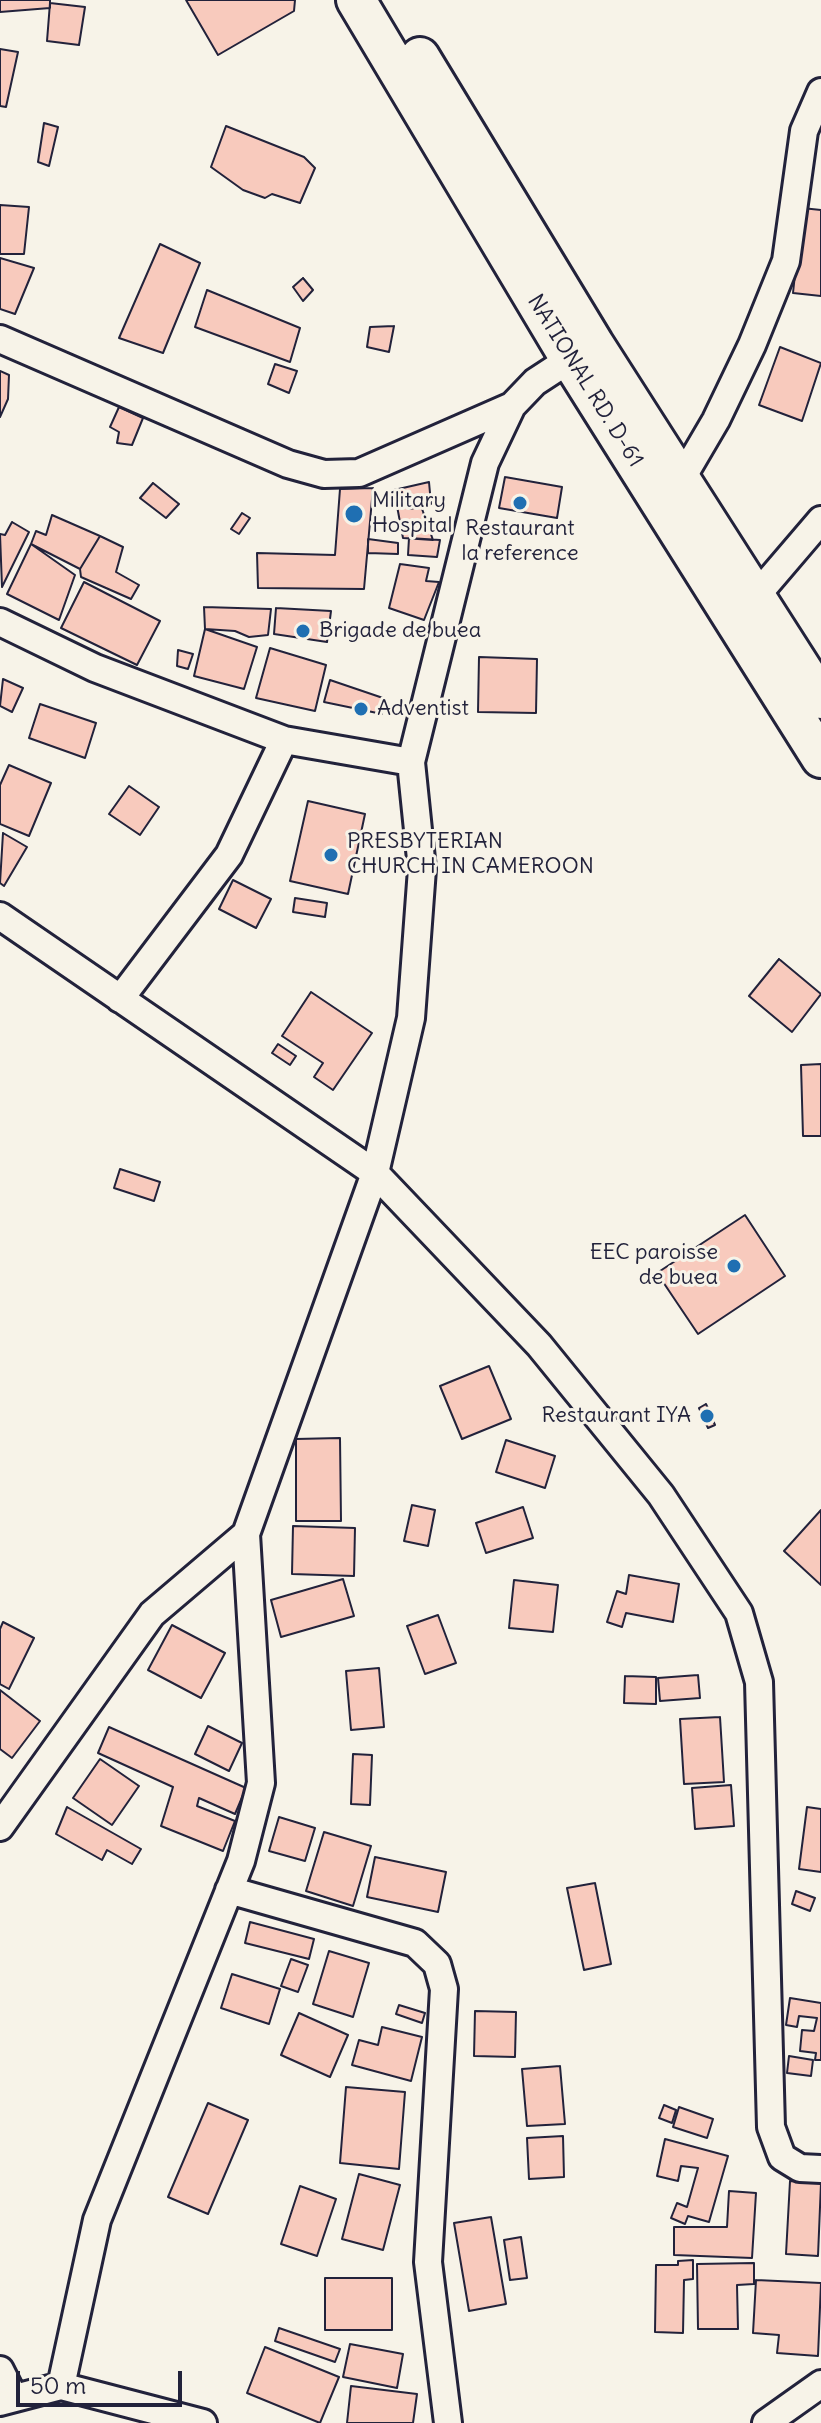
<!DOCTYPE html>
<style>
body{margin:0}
#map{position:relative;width:821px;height:2423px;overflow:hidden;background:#f7f3e8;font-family:Delius,sans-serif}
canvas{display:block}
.scale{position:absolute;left:16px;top:2371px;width:166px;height:36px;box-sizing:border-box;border:4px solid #22223b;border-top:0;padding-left:10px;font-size:24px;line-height:28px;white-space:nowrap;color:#22223b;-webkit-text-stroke:6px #f7f3e8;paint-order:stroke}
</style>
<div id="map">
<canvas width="821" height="2423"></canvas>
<div class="scale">50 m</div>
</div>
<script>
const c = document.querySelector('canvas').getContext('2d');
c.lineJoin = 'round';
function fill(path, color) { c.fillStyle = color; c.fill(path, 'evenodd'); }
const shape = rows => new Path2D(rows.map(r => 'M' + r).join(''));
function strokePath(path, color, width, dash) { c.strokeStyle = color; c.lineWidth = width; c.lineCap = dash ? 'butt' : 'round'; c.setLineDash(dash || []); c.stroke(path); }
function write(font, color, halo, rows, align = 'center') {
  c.font = font + ' Delius,sans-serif'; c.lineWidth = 6; c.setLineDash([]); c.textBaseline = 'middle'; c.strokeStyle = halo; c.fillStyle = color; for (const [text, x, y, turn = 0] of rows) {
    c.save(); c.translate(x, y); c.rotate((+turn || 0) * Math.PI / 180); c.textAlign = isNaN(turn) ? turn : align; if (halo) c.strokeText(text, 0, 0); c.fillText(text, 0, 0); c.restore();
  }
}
const building = shape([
 [0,0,50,0,50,8,0,12,0,0],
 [186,0,295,0,294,11,218,55,186,0],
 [50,3,85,7,79,45,47,41,50,3],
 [0,49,18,52,6,107,0,106,0,49],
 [44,123,58,127,49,166,38,162,44,123],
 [226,126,304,157,315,168,300,203,272,194,265,198,243,190,211,167,226,126],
 [0,205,29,207,24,254,0,254,0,205],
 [802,208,821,210,821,296,793,293,802,208],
 [160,244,200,263,163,353,119,338,160,244],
 [0,258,34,268,15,314,0,309,0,258],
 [303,278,313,290,303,301,293,287,303,278],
 [207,290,300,328,290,362,195,327,207,290],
 [394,326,389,352,367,347,370,327,394,326],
 [780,347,821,363,802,421,759,405,780,347],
 [275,364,297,371,289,393,268,384,275,364],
 [0,371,9,375,8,399,0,417,0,371],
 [119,407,143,418,132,445,117,443,119,432,110,427,119,407],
 [505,477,562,487,557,518,499,508,505,477],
 [429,482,431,504,410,509,394,490,429,482],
 [153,483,179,504,166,518,140,498,153,483],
 [373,488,364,589,258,588,257,553,335,555,340,489,373,488],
 [394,490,410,509,421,506,433,540,403,538,394,490],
 [242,513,250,518,239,534,231,529,242,513],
 [52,515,100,536,80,569,31,544,36,531,46,535,52,515],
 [12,522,29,532,2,587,0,534,5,535,12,522],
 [100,536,123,547,116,572,139,585,131,599,81,577,80,569,100,536],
 [409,538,440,540,437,557,408,555,409,538],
 [368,539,398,543,398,554,368,553,368,539],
 [31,544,75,575,59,620,7,594,31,544],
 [400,564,429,568,426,581,439,582,424,620,389,608,400,564],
 [84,582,160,621,137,665,61,628,84,582],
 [204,607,271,609,268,635,249,637,235,631,205,629,204,607],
 [276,608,331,611,327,642,274,634,276,608],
 [205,629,257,647,244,689,194,676,205,629],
 [270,648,326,665,315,711,256,698,270,648],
 [178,650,193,654,188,669,177,666,178,650],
 [479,657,537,659,536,713,478,712,479,657],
 [3,679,23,688,12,712,0,706,3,679],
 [330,680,383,698,382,714,324,702,330,680],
 [40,704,96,723,85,758,29,738,40,704],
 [9,765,51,783,29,836,0,824,0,785,9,765],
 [129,786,159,807,140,835,109,814,129,786],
 [308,801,365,814,348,894,290,881,308,801],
 [3,833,27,847,4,886,0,883,3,833],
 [233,880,271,899,256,928,219,909,233,880],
 [295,898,327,903,325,917,293,912,295,898],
 [779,959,821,994,792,1032,749,996,779,959],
 [311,992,372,1033,333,1090,314,1077,323,1063,282,1036,311,992],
 [278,1044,296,1056,290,1065,272,1053,278,1044],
 [821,1064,821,1136,803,1136,801,1065,821,1064],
 [120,1169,160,1182,154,1201,114,1188,120,1169],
 [745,1215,785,1276,698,1334,657,1273,745,1215],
 [489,1366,511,1419,462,1439,440,1386,489,1366],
 [706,1404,715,1425,708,1428,699,1408,706,1404],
 [340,1438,341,1521,296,1521,296,1439,340,1438],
 [506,1440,555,1456,545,1488,496,1472,506,1440],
 [412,1505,435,1510,428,1546,404,1541,412,1505],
 [523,1507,533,1538,486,1553,476,1523,523,1507],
 [821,1510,821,1585,784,1551,821,1510],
 [293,1526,355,1528,354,1576,292,1574,293,1526],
 [629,1575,679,1584,673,1622,626,1613,622,1627,607,1622,617,1591,626,1594,629,1575],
 [343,1579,354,1616,281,1637,271,1600,343,1579],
 [514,1580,558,1585,553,1632,509,1628,514,1580],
 [438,1615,456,1663,425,1674,407,1626,438,1615],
 [3,1622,34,1638,9,1689,0,1684,0,1629,3,1622],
 [172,1625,225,1653,201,1698,148,1670,172,1625],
 [379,1668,384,1727,351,1730,346,1671,379,1668],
 [698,1675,700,1698,660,1701,658,1678,698,1675],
 [625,1676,656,1677,656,1704,624,1703,625,1676],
 [0,1690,40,1721,12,1758,0,1749,0,1690],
 [720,1717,724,1782,684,1784,680,1719,720,1717],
 [208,1726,242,1743,229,1771,195,1754,208,1726],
 [109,1727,246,1788,235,1814,199,1798,197,1806,235,1821,223,1851,161,1826,173,1787,98,1753,109,1727],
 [353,1754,372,1755,370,1805,351,1804,353,1754],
 [100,1759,139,1786,112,1825,73,1798,100,1759],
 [731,1785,734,1826,695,1829,692,1788,731,1785],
 [67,1807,141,1849,132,1864,107,1850,102,1860,56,1834,67,1807],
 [807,1807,821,1809,821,1872,799,1869,807,1807],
 [279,1817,315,1828,305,1861,269,1851,279,1817],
 [324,1832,371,1846,353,1906,306,1891,324,1832],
 [375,1857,446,1872,438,1912,367,1897,375,1857],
 [595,1883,611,1964,584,1970,567,1888,595,1883],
 [796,1891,815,1898,810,1911,792,1904,796,1891],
 [250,1922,314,1939,309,1959,245,1943,250,1922],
 [329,1951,369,1963,353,2017,313,2004,329,1951],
 [291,1959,308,1965,298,1992,281,1986,291,1959],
 [232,1974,280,1989,269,2024,221,2008,232,1974],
 [790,1998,821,2003,821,2060,815,2060,816,2053,800,2051,802,2030,814,2031,817,2018,799,2016,797,2027,786,2025,790,1998],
 [399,2005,425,2013,422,2023,396,2014,399,2005],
 [475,2011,516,2012,515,2057,474,2056,475,2011],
 [299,2013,348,2035,330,2077,281,2055,299,2013],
 [382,2027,422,2037,411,2081,352,2065,359,2040,378,2045,382,2027],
 [789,2056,813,2060,811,2076,787,2073,789,2056],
 [560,2066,565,2124,527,2126,522,2069,560,2066],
 [346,2087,405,2092,399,2169,340,2163,346,2087],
 [208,2103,248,2120,208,2214,168,2197,208,2103],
 [664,2105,676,2110,672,2123,659,2118,664,2105],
 [679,2107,713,2119,707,2138,673,2127,679,2107],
 [563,2136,564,2177,529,2179,527,2138,563,2136],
 [665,2139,728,2156,709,2222,688,2216,685,2224,671,2218,677,2203,687,2207,698,2168,681,2166,678,2181,657,2176,665,2139],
 [359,2174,400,2185,383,2250,342,2239,359,2174],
 [790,2181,821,2183,818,2256,786,2254,790,2181],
 [300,2186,336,2199,317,2256,281,2244,300,2186],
 [729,2191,756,2193,752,2258,674,2255,674,2227,727,2227,729,2191],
 [491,2217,506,2304,469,2311,454,2223,491,2217],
 [521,2237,527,2278,510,2280,504,2240,521,2237],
 [693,2260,693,2279,684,2280,683,2333,655,2332,656,2265,678,2265,678,2261,693,2260],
 [754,2263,754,2284,737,2285,738,2329,698,2329,697,2264,754,2263],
 [325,2278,392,2278,392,2330,325,2330,325,2278],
 [756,2280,821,2283,818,2356,777,2353,779,2335,753,2333,756,2280],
 [279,2328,340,2349,335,2362,275,2341,279,2328],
 [350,2344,403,2354,397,2388,343,2377,350,2344],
 [265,2347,339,2377,320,2423,247,2393,265,2347],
 [351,2386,417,2394,413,2423,347,2423,351,2386]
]);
fill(building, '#f8cabd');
strokePath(building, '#22223b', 2);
const minor = shape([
 [0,339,288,464,324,474,359,473,512,406],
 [682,478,716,420,752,345,786,261,804,131,821,92],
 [756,596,821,520],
 [0,622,95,668,284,740,411,762],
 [0,916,375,1173,539,1345,661,1495,739,1613,759,1682,771,2127,782,2157,800,2168,821,2169],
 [120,999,229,855,284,740],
 [0,1827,152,1614,246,1534,375,1173,411,1018,422,869,411,762,485,463,512,406,535,382,584,350],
 [229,1890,415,1943,437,1964,444,1989,428,2262,448,2423],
 [0,2370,14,2398],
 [61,2386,97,2220,241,1861,261,1783,246,1534],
 [0,2402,61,2386,203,2423],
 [766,2423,821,2384]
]);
const highway = shape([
 [356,0,570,359,821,758],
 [420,57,594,344,821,699]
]);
strokePath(minor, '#22223b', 32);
strokePath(highway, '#22223b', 44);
strokePath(minor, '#f7f3e8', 26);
strokePath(highway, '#f7f3e8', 38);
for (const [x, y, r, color] of [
 [520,503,8,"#1f6fb2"],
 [354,514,10,"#1f6fb2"],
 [303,631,8,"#1f6fb2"],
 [361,709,8,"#1f6fb2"],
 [331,855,8,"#1f6fb2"],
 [734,1266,8,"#1f6fb2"],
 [707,1416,8,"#1f6fb2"]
]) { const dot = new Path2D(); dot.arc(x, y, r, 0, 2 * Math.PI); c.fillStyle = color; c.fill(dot); strokePath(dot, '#f7f3e8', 3); }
write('22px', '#22223b', '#f7f3e8', [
 ["NATIONAL RD. D-61",585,381,58]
]);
write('22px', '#22223b', '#f7f3e8', [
 ["Military",372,501],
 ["Hospital",372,526],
 ["Restaurant",520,529,"center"],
 ["la reference",520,554,"center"],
 ["Brigade de buea",319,631],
 ["Adventist",377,709],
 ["PRESBYTERIAN",347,842],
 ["CHURCH IN CAMEROON",347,867],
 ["EEC paroisse",718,1253,"right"],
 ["de buea",718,1278,"right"],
 ["Restaurant IYA",691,1416,"right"]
], 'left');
</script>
